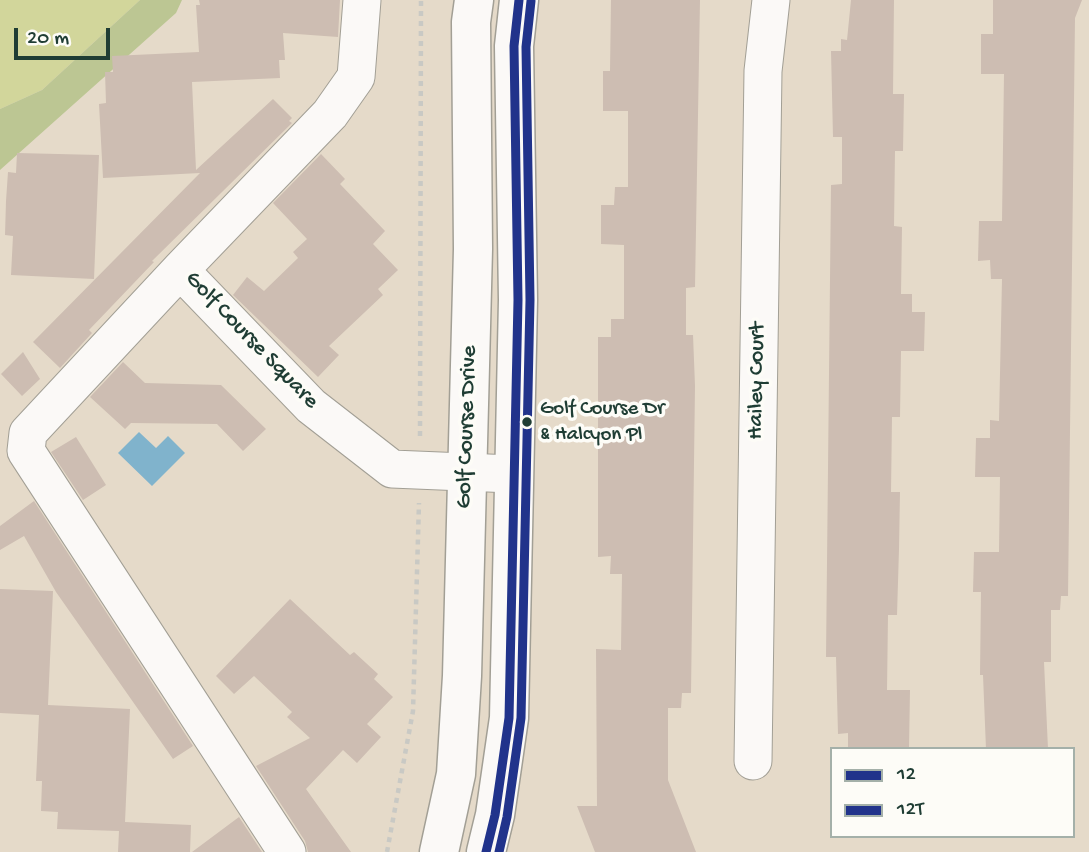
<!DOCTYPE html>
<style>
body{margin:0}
#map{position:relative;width:1089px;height:852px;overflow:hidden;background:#e5dac9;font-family:"Gochi Hand",sans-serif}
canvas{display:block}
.legend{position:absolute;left:830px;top:747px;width:245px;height:91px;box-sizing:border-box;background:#fdfcf7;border:2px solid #a4b0a9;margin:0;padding:9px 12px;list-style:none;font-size:21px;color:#1f3d34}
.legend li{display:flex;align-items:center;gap:14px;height:35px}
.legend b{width:35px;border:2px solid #a4b0a9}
.scale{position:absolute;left:14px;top:28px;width:96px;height:32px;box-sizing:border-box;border:4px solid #1f3d34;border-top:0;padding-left:9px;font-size:21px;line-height:24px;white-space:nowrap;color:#1f3d34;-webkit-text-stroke:5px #fdfcf7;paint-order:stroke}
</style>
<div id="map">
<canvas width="1089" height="852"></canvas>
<ul class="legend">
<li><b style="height:9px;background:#21338b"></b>12</li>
<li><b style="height:9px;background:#21338b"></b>12T</li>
</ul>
<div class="scale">20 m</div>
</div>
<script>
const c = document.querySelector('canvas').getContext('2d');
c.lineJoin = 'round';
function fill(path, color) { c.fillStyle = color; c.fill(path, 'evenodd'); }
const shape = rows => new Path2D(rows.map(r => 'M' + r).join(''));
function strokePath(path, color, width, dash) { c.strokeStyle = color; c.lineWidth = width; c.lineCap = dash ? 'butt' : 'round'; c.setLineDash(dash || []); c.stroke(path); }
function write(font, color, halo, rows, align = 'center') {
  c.font = font + ' "Gochi Hand",sans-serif'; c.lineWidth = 7; c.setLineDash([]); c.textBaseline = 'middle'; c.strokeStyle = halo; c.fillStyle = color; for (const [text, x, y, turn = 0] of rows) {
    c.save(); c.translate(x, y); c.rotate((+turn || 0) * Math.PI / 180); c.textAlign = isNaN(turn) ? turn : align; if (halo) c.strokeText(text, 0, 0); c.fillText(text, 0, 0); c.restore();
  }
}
fill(shape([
 [0,0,140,0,42,90,0,109]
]), '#d2d69b');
fill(shape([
 [140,0,182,0,176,13,0,170,0,109,42,90]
]), '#bcc693');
fill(shape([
 [139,432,156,448,168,436,185,453,152,486,118,453]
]), '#80b3cc');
fill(shape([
 [199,0,340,0,338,37,283,33,285,60,279,60,280,78,192,82,196,170,273,99,292,118,289,121,292,123,152,261,154,262,89,330,92,333,60,368,33,342,200,173,103,178,99,104,106,103,105,72,113,72,112,56,199,52,196,5,200,5],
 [611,0,700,0,695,287,686,288,686,335,693,335,695,386,691,693,682,693,681,708,668,708,668,780,696,852,595,852,577,806,597,806,596,649,621,650,622,574,610,574,611,556,598,557,598,337,611,337,611,319,624,319,624,245,601,244,601,205,614,205,615,187,628,187,628,111,603,111,603,71,610,71],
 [851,0,894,0,893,94,904,94,903,151,895,151,894,226,902,227,901,294,912,294,912,312,925,312,924,351,901,351,900,417,892,417,891,492,900,492,899,549,897,615,888,615,887,690,910,690,909,748,848,748,848,733,838,734,836,657,826,657,831,185,842,184,842,137,833,137,831,51,841,51,841,39,847,40],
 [993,0,1082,0,1075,18,1068,596,1061,596,1060,610,1051,610,1051,662,1044,662,1048,749,986,749,983,675,980,675,981,592,973,592,974,552,999,552,1000,477,975,477,976,438,990,438,990,420,999,421,1002,279,991,279,990,260,978,261,979,221,1002,221,1004,74,981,74,981,34,993,34],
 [17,153,99,155,94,279,11,275,13,236,5,235,6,201,8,172,16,173],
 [321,154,345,179,340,184,385,231,373,244,398,270,378,289,383,295,329,346,339,355,318,377,233,295,247,277,264,291,298,258,293,252,307,239,273,203],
 [23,352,40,379,22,396,1,374],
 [123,362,145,383,221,385,266,429,243,451,217,424,131,423,125,429,90,397],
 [76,437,106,485,83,500,51,452],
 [34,501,193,746,173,759,56,592,24,536,0,550,0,526],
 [0,589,53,591,48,705,130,709,125,822,191,825,190,852,118,852,119,831,57,829,58,812,41,811,42,781,36,781,39,715,0,713],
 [290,599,350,655,354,652,378,674,374,679,393,697,367,724,381,737,357,763,343,750,306,789,351,852,308,852,305,841,256,766,310,738,287,717,292,712,254,676,234,694,216,676],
 [239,817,262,852,192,852]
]), '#cdbdb2');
const street = shape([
 [362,0,356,77,330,114,180,270,311,406,392,469,512,474],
 [180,270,28,433,26,451,287,852],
 [753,761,763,71,771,0]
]);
const secondary = shape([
 [439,852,456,774,462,676,473,249,471,22,474,0],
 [486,852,495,815,509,718,518,300,514,46,519,0]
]);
strokePath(street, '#a29f95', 39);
strokePath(secondary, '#a29f95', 41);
strokePath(shape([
 [420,436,421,0],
 [387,852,413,711,419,503]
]), '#c9c9c4', 4.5, [5, 5]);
strokePath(street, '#fbf9f7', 37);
strokePath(secondary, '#fbf9f7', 38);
strokePath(shape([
 [486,852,495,815,509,718,518,300,514,46,519,0]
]), '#21338b', 9);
strokePath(shape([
 [499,852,507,817,521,718,530,300,526,47,531,1]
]), '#21338b', 9);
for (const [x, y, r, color] of [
 [527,422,6,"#1f3d34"]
]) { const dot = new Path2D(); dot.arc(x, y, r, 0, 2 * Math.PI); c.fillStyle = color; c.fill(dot); strokePath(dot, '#fdfcf7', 2.5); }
write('21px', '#1f3d34', '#fdfcf7', [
 ["Golf Course Dr",540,410],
 ["& Halcyon Pl",540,436]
], 'left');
write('23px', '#1f3d34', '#fdfcf7', [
 ["Golf Course Square",251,341,46],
 ["Hailey Court",758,381,-89],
 ["Golf Course Drive",468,427,-88]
]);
</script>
